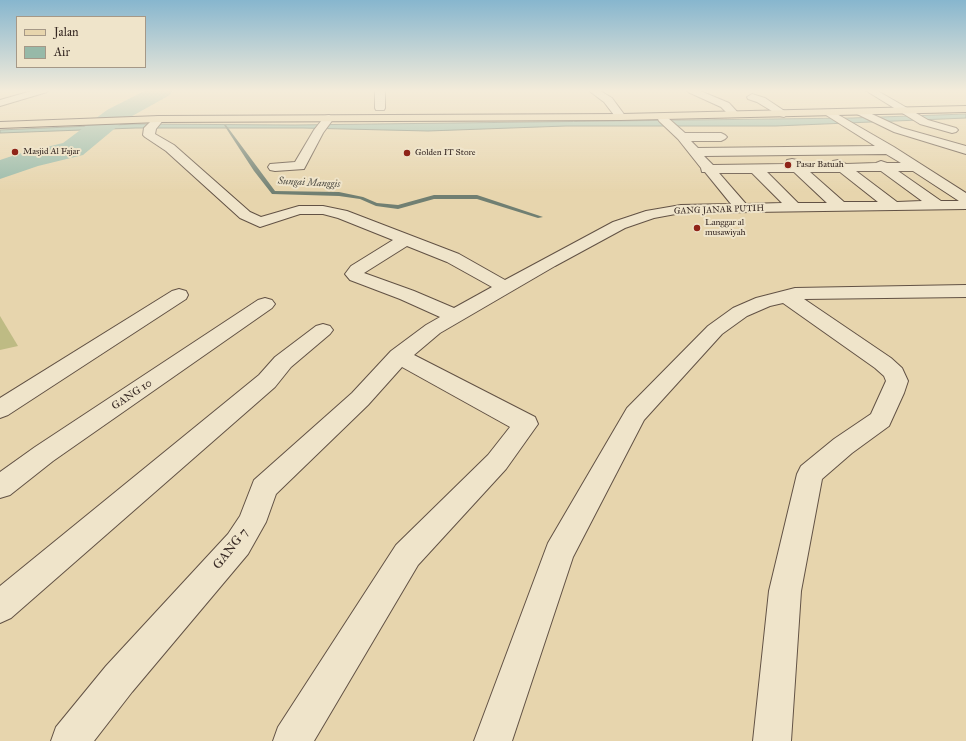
<!DOCTYPE html>
<style>
body{margin:0}
#map{position:relative;width:966px;height:741px;overflow:hidden;background:#e7d5ad;font-family:"IM FELL Great Primer",serif}
canvas{display:block}
.legend{position:absolute;left:16px;top:16px;width:130px;height:52px;box-sizing:border-box;background:#efe4ca;border:1px solid #a59887;margin:0;padding:5px 7px;list-style:none;font-size:12px;color:#352722}
.legend li{display:flex;align-items:center;gap:8px;height:20px}
.legend b{width:20px;border:1px solid #a59887}
</style>
<div id="map">
<canvas width="966" height="741"></canvas>
<ul class="legend">
<li><b style="height:5px;background:#e7d5ad"></b>Jalan</li>
<li><b style="height:11px;background:#97b9a8"></b>Air</li>
</ul>
</div>
<script>
const c = document.querySelector('canvas').getContext('2d');
c.lineJoin = 'round';
function fill(path, color) { c.fillStyle = color; c.fill(path, 'evenodd'); }
const shape = rows => new Path2D(rows.map(r => 'M' + r).join(''));
function strokePath(path, color, width, dash) { c.strokeStyle = color; c.lineWidth = width; c.lineCap = dash ? 'butt' : 'round'; c.setLineDash(dash || []); c.stroke(path); }
function write(font, color, halo, rows, align = 'center') {
  c.font = font + ' "IM FELL Great Primer",serif'; c.lineWidth = 4; c.setLineDash([]); c.textBaseline = 'middle'; c.strokeStyle = halo; c.fillStyle = color; for (const [text, x, y, turn = 0] of rows) {
    c.save(); c.translate(x, y); c.rotate((+turn || 0) * Math.PI / 180); c.textAlign = isNaN(turn) ? turn : align; if (halo) c.strokeText(text, 0, 0); c.fillText(text, 0, 0); c.restore();
  }
}
fill(shape([
 [0,316,18,346,0,350]
]), '#bebb84');
const water = shape([
 [966,114,966,118,776,126,566,126,428,131,303,128,136,128,0,133,0,130,136,124,295,125,852,118,966,114]
]);
fill(water, '#97b9a8');
strokePath(water, '#707f72', 1);
fill(shape([
 [224,125,226,125,275,191,339,192,363,197,377,203,398,205,434,195,477,195,543,217,538,218,477,199,434,199,398,209,376,206,360,199,339,196,272,194,254,171,224,125]
]), '#707f72');
fill(shape([
 [146,90,173,90,170,95,125,120,83,155,38,166,0,179,0,160,18,154,63,143,107,110,146,90]
]), '#97b9a8');
const minor = shape([
 [35,90,49,90,47,92,0,106,0,100,35,90],
 [375,90,385,90,385,108,384,110,376,110,375,108,375,90],
 [588,90,599,90,612,98,626,117,625,119,617,119,604,102,588,90],
 [686,90,698,90,729,103,740,115,739,117,731,117,721,107,688,92,686,90],
 [865,90,876,90,928,120,956,128,958,130,956,132,952,133,920,124,865,90],
 [752,94,765,98,789,114,784,117,780,116,757,102,748,99,747,97,752,94],
 [861,109,902,128,966,146,966,154,894,132,857,114,856,112,861,109],
 [830,110,894,147,966,193,966,209,681,213,654,218,625,228,555,266,440,333,414,355,535,417,538,424,506,469,418,565,314,741,273,741,278,727,396,545,488,455,510,427,402,367,368,405,276,494,266,522,248,554,132,692,94,741,51,741,56,727,106,666,228,534,240,516,254,480,352,393,391,351,426,325,440,317,400,299,350,280,345,274,351,266,393,240,338,218,323,214,300,214,260,227,240,218,166,151,145,137,143,135,144,128,155,117,159,116,164,119,156,129,155,134,174,145,250,212,261,217,299,206,323,206,347,211,459,254,505,280,613,222,646,211,681,205,731,204,705,172,702,172,701,168,678,139,659,121,658,119,659,114,667,114,668,118,685,133,721,133,725,135,727,137,725,139,721,141,691,141,698,148,875,146,826,115,825,113,826,111,830,110],
 [886,154,901,163,887,163,881,161,876,163,846,164,838,160,833,161,832,164,801,164,797,160,792,159,787,160,786,164,713,165,704,156,886,154],
 [856,171,881,171,922,201,897,202,856,171],
 [898,171,913,171,959,201,941,201,898,171],
 [767,172,794,172,827,203,798,203,767,172],
 [810,172,840,172,878,202,844,202,810,172],
 [719,173,752,173,782,203,746,204,719,173],
 [407,246,447,262,492,287,454,308,414,291,364,273,407,246],
 [329,115,334,118,323,133,304,169,275,171,270,170,268,167,270,164,295,162,314,130,325,116,329,115],
 [966,285,966,297,804,299,891,358,902,368,908,381,904,393,889,426,852,453,822,479,801,591,791,741,753,741,769,591,797,474,801,466,834,439,871,414,886,381,884,376,875,368,783,303,770,306,747,316,722,334,644,420,573,557,512,741,474,741,548,543,627,408,708,326,733,308,756,298,795,288,966,285],
 [179,289,186,291,188,295,186,299,8,415,0,418,0,398,172,291,179,289],
 [265,298,272,300,275,304,272,308,53,461,10,495,0,498,0,472,35,447,258,300,265,298],
 [323,324,330,326,333,330,330,334,291,367,275,387,11,618,0,623,0,586,259,375,275,357,316,326,323,324]
]);
const major = shape([
 [966,106,966,112,621,120,159,122,0,128,0,122,159,116,621,114,966,106]
]);
strokePath(minor, '#625245', 2);
strokePath(major, '#352722', 2);
fill(minor, '#efe4ca');
fill(major, '#e7d5ad');
const sky = c.createLinearGradient(0, 0, 0, 193);
sky.addColorStop(0, '#87b6ce');
sky.addColorStop(0.47, '#f4ecda');
sky.addColorStop(1, '#f4ecda00');
c.fillStyle = sky;
c.fillRect(0, 0, 966, 193);
for (const [x, y, r, color] of [
 [15,152,4,"#8f2418"],
 [407,153,4,"#8f2418"],
 [788,165,4,"#8f2418"],
 [697,228,4,"#8f2418"]
]) { const dot = new Path2D(); dot.arc(x, y, r, 0, 2 * Math.PI); c.fillStyle = color; c.fill(dot); strokePath(dot, '#efe4ca', 1.5); }
write('9px', '#352722', '#efe4ca', [
 ["Masjid Al Fajar",23,152],
 ["Golden IT Store",415,153],
 ["Pasar Batuah",796,165],
 ["Langgar al",705,223],
 ["musawiyah",705,233]
], 'left');
write('9px', '#352722', '#efe4ca', [
 ["GANG JANAR PUTIH",719,210,-2]
]);
write('italic 10px', '#4e4c44', '#efe4ca', [
 ["Sungai Manggis",309,183,3]
]);
write('11px', '#352722', '#efe4ca', [
 ["GANG 10",132,395,-34]
]);
write('13px', '#352722', '#efe4ca', [
 ["GANG 7",231,549,-52]
]);
</script>
